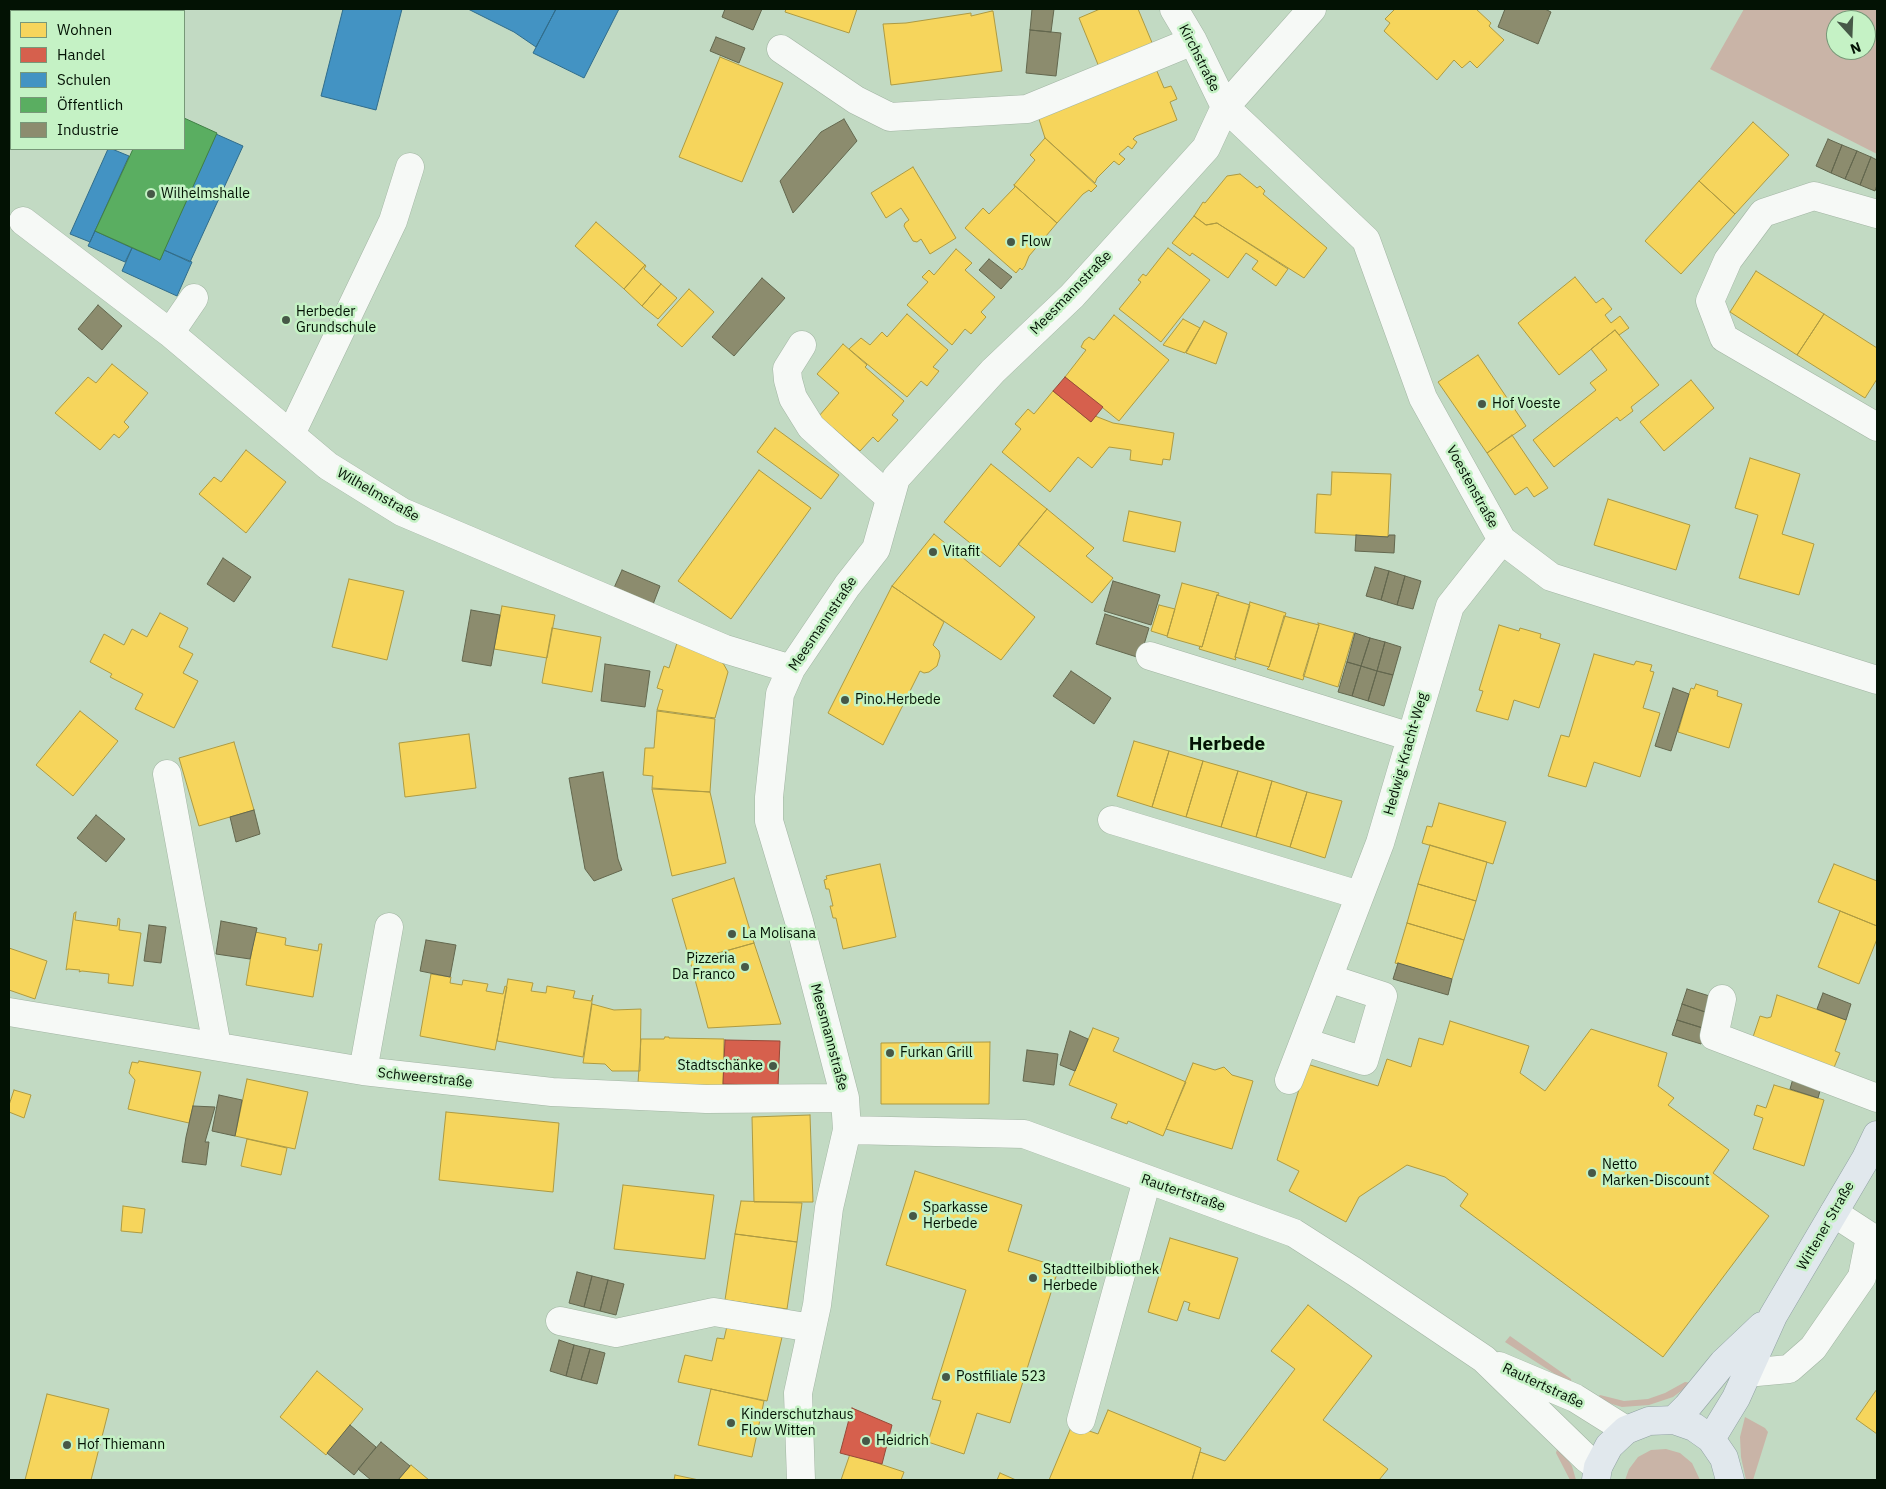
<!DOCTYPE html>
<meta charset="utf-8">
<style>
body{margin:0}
#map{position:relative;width:1886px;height:1489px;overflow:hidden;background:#c2dac3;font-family:"IBM Plex Sans",sans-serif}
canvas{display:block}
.frame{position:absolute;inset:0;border:10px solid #031204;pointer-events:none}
.legend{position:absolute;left:10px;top:10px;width:175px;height:140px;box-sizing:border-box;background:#c5f2c5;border:1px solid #779878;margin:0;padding:6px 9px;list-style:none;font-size:15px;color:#031204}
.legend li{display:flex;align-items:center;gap:10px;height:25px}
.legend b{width:25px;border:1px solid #779878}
.north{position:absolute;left:1826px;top:10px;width:50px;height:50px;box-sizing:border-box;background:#c5f2c5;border:1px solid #779878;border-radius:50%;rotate:160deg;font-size:14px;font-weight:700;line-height:20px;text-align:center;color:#031204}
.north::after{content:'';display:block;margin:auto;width:18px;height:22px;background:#465847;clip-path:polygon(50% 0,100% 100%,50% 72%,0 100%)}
</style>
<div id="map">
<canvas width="1886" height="1489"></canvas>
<div class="frame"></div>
<ul class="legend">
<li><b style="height:14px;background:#f6d55c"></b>Wohnen</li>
<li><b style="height:14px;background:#d6604d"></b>Handel</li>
<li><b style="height:14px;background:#4393c3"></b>Schulen</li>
<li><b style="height:14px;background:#5aae61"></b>Öffentlich</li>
<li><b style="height:14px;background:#8c8c6e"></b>Industrie</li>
</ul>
<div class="north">N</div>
</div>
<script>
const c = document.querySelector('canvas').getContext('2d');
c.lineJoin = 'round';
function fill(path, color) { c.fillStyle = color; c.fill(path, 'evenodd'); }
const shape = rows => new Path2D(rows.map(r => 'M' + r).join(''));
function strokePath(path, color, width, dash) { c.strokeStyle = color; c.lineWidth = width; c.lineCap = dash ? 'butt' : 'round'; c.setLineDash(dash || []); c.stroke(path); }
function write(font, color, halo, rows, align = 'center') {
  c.font = font + ' "IBM Plex Sans",sans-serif'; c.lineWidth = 5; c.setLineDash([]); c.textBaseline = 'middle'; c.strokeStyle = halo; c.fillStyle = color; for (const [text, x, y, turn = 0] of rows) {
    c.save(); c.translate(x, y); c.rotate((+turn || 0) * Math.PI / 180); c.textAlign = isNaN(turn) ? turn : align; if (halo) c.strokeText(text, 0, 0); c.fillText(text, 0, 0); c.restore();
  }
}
fill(shape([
 [1744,9,1877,9,1877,154,1710,69],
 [1836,20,1866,20,1866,50,1836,50],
 [1510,1336,1571,1379,1572,1385,1505,1342],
 [1685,1382,1692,1383,1673,1397,1649,1405,1622,1407,1595,1399,1600,1395,1624,1401,1648,1399,1665,1393],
 [1745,1417,1765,1428,1768,1432,1753,1480,1746,1480,1741,1457,1740,1437],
 [1558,1445,1572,1466,1576,1480,1570,1480,1556,1453],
 [1666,1449,1680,1453,1692,1463,1700,1480,1625,1480,1629,1469,1638,1457,1651,1450]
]), '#c9b4a7');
const homes = shape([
 [786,9,857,9,849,33,785,12,786,9],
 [1100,9,1138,9,1153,45,1099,67,1079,18,1100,9],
 [1395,9,1476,9,1491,23,1489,26,1504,40,1477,68,1470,61,1462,68,1454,60,1437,80,1384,31,1390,23,1385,19,1395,9],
 [992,11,993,11,1002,71,891,85,883,24,906,23,971,13,971,16,992,11],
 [720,57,783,83,742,182,679,157,720,57],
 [1156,69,1164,88,1171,86,1174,92,1177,99,1170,102,1177,120,1136,136,1133,139,1137,142,1132,149,1128,146,1119,154,1125,159,1119,165,1114,161,1097,178,1095,183,1045,138,1038,116,1156,69],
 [1753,122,1789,155,1735,214,1699,181,1753,122],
 [1045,138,1097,186,1091,192,1089,190,1083,194,1057,223,1014,185,1035,160,1030,155,1045,138],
 [913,167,956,238,930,254,921,239,917,242,913,241,904,226,905,223,909,220,901,208,886,218,871,193,913,167],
 [1240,174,1257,188,1260,186,1265,191,1263,194,1327,248,1304,278,1217,223,1206,225,1194,216,1203,202,1205,203,1227,176,1240,174],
 [1699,181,1735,214,1681,274,1645,241,1699,181],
 [1014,185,1057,223,1029,256,1025,266,1022,270,1020,268,1016,273,965,228,983,208,989,214,1015,187,1014,185],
 [1194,216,1206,225,1217,223,1288,269,1276,286,1252,269,1258,261,1246,253,1228,278,1192,253,1190,256,1172,243,1194,216],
 [596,222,645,265,624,289,575,246,596,222],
 [1168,248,1210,280,1161,342,1119,309,1141,282,1138,280,1143,274,1146,276,1168,248],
 [956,249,972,263,965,270,995,297,981,312,986,317,979,325,971,334,965,329,952,345,907,305,928,282,922,277,929,270,934,275,956,249],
 [645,265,646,266,644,269,661,284,642,306,624,289,645,265],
 [1756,271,1824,314,1797,355,1730,312,1756,271],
 [1575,277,1596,303,1603,298,1612,309,1605,315,1611,323,1620,316,1629,328,1619,335,1615,330,1559,375,1518,323,1575,277],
 [661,284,677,298,658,319,642,306,661,284],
 [689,289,714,312,682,347,657,325,689,289],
 [907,314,948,350,933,367,939,371,927,386,921,381,907,397,849,349,861,338,870,345,882,332,887,337,907,314],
 [1824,314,1877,348,1877,379,1865,398,1797,355,1824,314],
 [1114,315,1169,360,1119,421,1065,377,1086,350,1081,347,1084,341,1089,337,1094,340,1114,315],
 [1183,319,1200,328,1185,353,1163,345,1183,319],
 [1204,321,1227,333,1216,364,1186,353,1204,321],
 [1615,330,1659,385,1631,407,1633,411,1620,421,1617,417,1554,467,1533,440,1596,390,1590,383,1607,370,1591,349,1615,330],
 [843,344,867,365,865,367,904,401,892,415,898,420,878,442,873,437,860,451,819,416,839,393,817,374,843,344],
 [1478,355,1526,426,1487,453,1438,382,1478,355],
 [112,364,148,393,124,422,129,427,119,438,114,434,100,450,55,413,88,377,96,383,112,364],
 [1691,380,1714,408,1664,451,1640,422,1691,380],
 [1053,391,1091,422,1095,416,1113,423,1174,433,1170,460,1163,459,1162,465,1130,460,1131,450,1109,447,1092,468,1078,457,1050,492,1002,452,1021,429,1015,424,1028,409,1034,414,1053,391],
 [775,428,839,475,821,499,757,452,775,428],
 [1512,435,1548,488,1534,497,1527,487,1515,495,1487,453,1512,435],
 [246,450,286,482,246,533,199,494,214,477,221,482,246,450],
 [1750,458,1800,474,1782,534,1814,544,1799,595,1739,578,1758,515,1735,508,1750,458],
 [991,464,1047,509,1000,567,944,522,991,464],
 [759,470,811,508,731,619,678,581,759,470],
 [1332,472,1391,474,1388,537,1315,533,1317,494,1331,495,1332,472],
 [1608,499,1690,525,1676,570,1594,545,1608,499],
 [1047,509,1094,548,1086,556,1113,578,1092,603,1018,544,1047,509],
 [1129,511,1181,522,1175,552,1123,541,1129,511],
 [934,534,1035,617,1001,660,892,586,934,534],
 [349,579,404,591,387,660,332,647,349,579],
 [1182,583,1219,593,1218,595,1217,595,1202,647,1167,637,1182,583],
 [892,586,944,622,933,645,939,651,940,656,937,666,929,672,924,673,920,671,883,745,828,713,892,586],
 [1217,595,1250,605,1235,657,1236,660,1199,649,1200,646,1202,647,1217,595],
 [1250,602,1286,613,1269,667,1235,657,1250,602],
 [1159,605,1175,609,1167,636,1151,631,1159,605],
 [502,606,555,615,547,658,494,649,502,606],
 [160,613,188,628,179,647,193,654,183,673,198,681,174,728,135,709,143,694,110,677,112,674,90,662,104,634,124,645,132,629,147,637,160,613],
 [1284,616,1319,625,1303,680,1267,669,1269,667,1284,616],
 [1318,623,1354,633,1338,687,1303,676,1319,625,1318,623],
 [1499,625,1519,631,1520,628,1541,634,1540,638,1560,644,1539,708,1514,700,1508,720,1476,711,1483,691,1479,690,1499,625],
 [552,628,601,637,592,692,542,683,552,628],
 [677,643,723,663,728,672,715,718,657,710,663,690,657,688,664,666,669,668,677,643],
 [1594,654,1634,665,1636,661,1652,665,1650,671,1654,672,1643,708,1660,713,1640,777,1594,762,1586,787,1548,776,1561,735,1569,737,1594,654],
 [1696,684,1718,691,1717,696,1742,704,1729,748,1678,732,1689,694,1691,688,1694,689,1696,684],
 [80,711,118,741,73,796,36,765,80,711],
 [657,711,715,719,710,792,652,788,653,776,643,775,645,748,654,748,657,711],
 [469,734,476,788,405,797,399,743,469,734],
 [1134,741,1169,751,1152,807,1117,796,1134,741],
 [234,742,254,810,199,826,179,758,234,742],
 [1169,751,1203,761,1186,817,1152,807,1169,751],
 [1203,761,1238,771,1221,827,1186,817,1203,761],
 [1238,771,1272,781,1256,837,1221,827,1238,771],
 [1272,781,1307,792,1290,847,1256,837,1272,781],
 [652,789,710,792,726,863,672,876,652,789],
 [1307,792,1342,801,1325,858,1290,847,1307,792],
 [1439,803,1506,822,1493,864,1422,843,1427,826,1432,827,1439,803],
 [1430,845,1487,862,1476,901,1418,884,1430,845],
 [880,864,896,937,843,949,836,918,833,918,830,906,833,906,829,889,826,889,824,880,827,879,826,876,880,864],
 [1834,864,1877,881,1877,926,1818,902,1834,864],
 [734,878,754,943,690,961,672,899,734,878],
 [1418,884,1476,901,1464,940,1407,923,1418,884],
 [1840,911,1877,926,1877,939,1859,984,1818,967,1840,911],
 [76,912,75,920,117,926,118,918,120,919,119,930,141,933,133,986,108,983,109,974,82,971,79,972,80,970,68,969,66,970,74,913,76,912],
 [1407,923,1464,940,1452,979,1395,963,1407,923],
 [255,932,286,938,285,945,318,951,319,944,322,944,313,997,246,985,255,932],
 [754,943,781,1024,708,1028,690,961,754,943],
 [9,948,47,961,35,999,9,990,9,948],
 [431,974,451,977,450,983,462,985,463,980,488,984,486,991,503,994,505,986,507,987,495,1050,420,1036,431,974],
 [508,979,533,983,531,991,546,993,547,986,575,991,573,998,591,1001,593,995,583,1057,497,1041,508,979],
 [1777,995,1846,1020,1835,1051,1840,1053,1833,1070,1751,1043,1760,1016,1767,1018,1771,1017,1777,995],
 [592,1004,614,1010,641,1009,640,1071,612,1071,605,1064,583,1063,592,1004],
 [1450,1021,1529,1046,1520,1073,1545,1091,1591,1029,1667,1053,1658,1086,1674,1098,1668,1105,1729,1150,1713,1173,1769,1216,1663,1357,1460,1206,1468,1194,1445,1177,1407,1165,1359,1197,1346,1222,1289,1191,1299,1171,1277,1160,1307,1064,1378,1086,1387,1059,1411,1067,1419,1038,1443,1045,1450,1021],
 [1093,1028,1119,1038,1113,1051,1186,1082,1163,1136,1128,1121,1127,1124,1111,1118,1117,1104,1069,1085,1093,1028],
 [665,1037,669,1037,669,1038,724,1039,723,1086,638,1083,641,1039,664,1039,665,1037],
 [990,1042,989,1104,881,1104,881,1043,990,1042],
 [139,1061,201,1072,189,1123,128,1109,135,1080,129,1073,132,1062,138,1063,139,1061],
 [1193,1063,1215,1070,1224,1067,1232,1075,1253,1081,1232,1149,1166,1129,1193,1063],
 [247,1079,308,1092,295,1149,235,1136,247,1079],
 [1774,1085,1824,1100,1804,1166,1753,1149,1763,1118,1754,1115,1757,1105,1766,1108,1774,1085],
 [14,1090,31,1095,24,1118,9,1112,9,1105,14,1090],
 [446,1112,559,1123,553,1192,439,1180,446,1112],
 [810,1115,813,1202,754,1202,752,1117,810,1115],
 [247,1139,287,1148,281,1175,241,1166,247,1139],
 [915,1171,1022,1205,1008,1251,1059,1267,1010,1423,977,1413,964,1454,928,1442,941,1401,932,1399,966,1290,886,1265,915,1171],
 [623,1185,714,1195,705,1259,614,1249,623,1185],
 [741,1201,802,1203,797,1242,735,1234,741,1201],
 [123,1206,145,1209,142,1233,121,1231,123,1206],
 [735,1234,797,1242,787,1309,725,1300,735,1234],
 [1170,1238,1238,1258,1219,1319,1188,1310,1190,1303,1184,1301,1177,1321,1148,1312,1170,1238],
 [1308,1305,1372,1356,1323,1420,1388,1469,1379,1480,1192,1480,1200,1452,1225,1461,1295,1369,1271,1351,1308,1305],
 [728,1322,783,1333,767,1401,678,1382,685,1355,712,1361,717,1338,724,1339,728,1322],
 [317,1371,363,1409,326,1455,280,1417,317,1371],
 [711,1389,764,1401,752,1457,698,1445,711,1389],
 [1877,1389,1877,1434,1856,1419,1877,1389],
 [47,1394,109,1409,91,1480,25,1480,47,1394],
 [1108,1410,1201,1448,1192,1480,1049,1480,1072,1425,1098,1434,1108,1410],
 [850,1454,904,1472,901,1480,841,1480,850,1454],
 [411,1465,429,1480,398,1480,411,1465],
 [1000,1473,1016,1480,997,1480,1000,1473],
 [675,1475,699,1480,674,1480,675,1475]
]);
fill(homes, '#f6d55c');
strokePath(homes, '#ad9a42', 1);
const shops = shape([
 [1065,377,1103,407,1091,422,1053,391,1065,377],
 [725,1040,780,1041,778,1086,723,1084,725,1040],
 [852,1408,892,1425,882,1464,840,1453,852,1408]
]);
fill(shops, '#d6604d');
strokePath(shops, '#974937', 1);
const schools = shape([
 [343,9,402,9,376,110,321,96,343,9],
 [468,9,556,9,536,47,514,32,468,9],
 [556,9,619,9,584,78,533,53,556,9],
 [216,134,243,146,190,262,164,250,216,134],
 [108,149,112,149,129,156,90,242,70,234,108,149],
 [95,231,132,248,125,262,88,246,95,231],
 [132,248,160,260,164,250,192,262,177,296,122,271,132,248]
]);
fill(schools, '#4393c3');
strokePath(schools, '#306c8a', 1);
const public = shape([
 [184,118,217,133,160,260,95,231,133,149,184,149,184,118]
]);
fill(public, '#5aae61');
strokePath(public, '#407f45', 1);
const industry = shape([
 [725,9,762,9,753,30,722,17,725,9],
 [1032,9,1054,9,1051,32,1030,30,1032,9],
 [1505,9,1545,9,1551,12,1538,44,1498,27,1505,9],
 [1030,30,1061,33,1056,76,1026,73,1030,30],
 [716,37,745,48,739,63,710,51,716,37],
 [844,119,857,141,793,213,780,181,821,132,844,119],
 [1828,139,1842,145,1831,173,1816,166,1828,139],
 [1842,145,1857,151,1845,179,1831,173,1842,145],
 [1857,151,1871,157,1860,185,1845,179,1857,151],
 [1871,157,1877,160,1877,185,1875,191,1860,185,1871,157],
 [989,259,1012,277,1001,289,979,270,989,259],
 [762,278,785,298,734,356,712,337,762,278],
 [98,305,122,326,102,350,78,329,98,305],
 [1356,535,1388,537,1389,535,1395,535,1394,553,1355,551,1356,535],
 [223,558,251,577,234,602,207,584,223,558],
 [1375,567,1389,571,1381,600,1366,596,1375,567],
 [622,570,660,586,652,607,613,590,622,570],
 [1389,571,1405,576,1397,605,1381,600,1389,571],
 [1405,576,1421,581,1413,609,1397,605,1405,576],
 [1113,581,1160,595,1151,625,1104,611,1113,581],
 [471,610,500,615,491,666,462,661,471,610],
 [1105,614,1149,628,1140,658,1096,644,1105,614],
 [1355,633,1370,638,1361,666,1347,662,1355,633],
 [1370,638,1385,642,1377,671,1361,666,1370,638],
 [1385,642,1401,647,1393,675,1377,671,1385,642],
 [1347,662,1361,666,1352,696,1338,692,1347,662],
 [605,664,650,671,645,707,601,701,605,664],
 [1361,666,1377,671,1368,701,1352,696,1361,666],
 [1071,671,1111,698,1094,724,1053,696,1071,671],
 [1377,671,1393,675,1384,706,1368,701,1377,671],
 [1673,688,1689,694,1671,751,1655,746,1673,688],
 [603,772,618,859,622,870,594,881,585,869,569,778,603,772],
 [254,810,260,834,236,842,230,817,254,810],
 [96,815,125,839,106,862,77,838,96,815],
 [221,921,257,928,250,959,216,954,221,921],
 [149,925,166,927,161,963,144,961,149,925],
 [426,940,456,945,450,977,420,971,426,940],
 [1398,963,1452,979,1448,995,1393,979,1398,963],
 [1687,989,1716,998,1711,1014,1682,1004,1687,989],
 [1823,993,1851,1004,1846,1020,1817,1009,1823,993],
 [1682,1004,1711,1014,1706,1029,1677,1020,1682,1004],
 [1677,1020,1706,1029,1701,1044,1672,1035,1677,1020],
 [1070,1031,1088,1039,1075,1071,1060,1065,1070,1031],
 [1027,1050,1058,1054,1054,1085,1023,1081,1027,1050],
 [1794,1075,1822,1084,1818,1098,1790,1089,1794,1075],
 [219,1095,242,1100,235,1136,212,1131,219,1095],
 [193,1106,215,1107,205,1142,209,1142,206,1165,182,1162,186,1137,193,1106],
 [577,1272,592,1276,584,1307,569,1303,577,1272],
 [592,1276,608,1280,600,1311,584,1307,592,1276],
 [608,1280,624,1284,616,1315,600,1311,608,1280],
 [559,1340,574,1345,566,1376,550,1371,559,1340],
 [574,1345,590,1349,581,1380,566,1376,574,1345],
 [590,1349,605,1353,597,1384,581,1380,590,1349],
 [350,1425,376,1447,354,1475,327,1453,350,1425],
 [381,1442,410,1466,398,1480,371,1480,358,1469,381,1442]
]);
fill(industry, '#8c8c6e');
strokePath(industry, '#63674e', 1);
const minor = shape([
 [1174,9,1193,41,1225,107,1366,240,1423,398,1502,540,1551,577,1877,680],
 [781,49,856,100,890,117,1027,109,1193,41],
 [1877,214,1814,196,1763,213,1728,260,1710,301,1724,338,1877,427],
 [23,221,170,333,328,466,402,512,725,649,791,669],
 [170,333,194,298],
 [802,345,787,369,788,380,793,398,811,427,890,498],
 [291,434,393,221,410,167],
 [1150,656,1411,737],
 [167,774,217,1046],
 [1112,820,1359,895],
 [1722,999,1714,1036,1877,1098],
 [9,1012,363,1071,552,1092,706,1099,845,1098],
 [1305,1042,1364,1061,1383,996,1328,978],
 [363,1071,389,927],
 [1289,1080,1380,843,1450,606,1502,540],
 [847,1130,1024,1134,1294,1233,1355,1272,1484,1359,1586,1458,1598,1467],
 [1834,1213,1877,1241],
 [560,1321,616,1333,714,1312,812,1328],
 [1499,1366,1575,1398,1626,1430],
 [1746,1373,1789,1369,1813,1348,1862,1277,1870,1237],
 [1081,1420,1147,1180],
 [801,1480,798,1393,817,1305,829,1208,847,1130,845,1098,799,921,769,821,769,797,780,694,791,669,847,586,876,549,896,478,993,371,1072,296,1206,148,1225,107,1312,9]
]);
const major = shape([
 [1674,1420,1687,1407,1723,1363,1762,1326],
 [1711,1439,1736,1398,1773,1316,1866,1158,1877,1135],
 [1596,1480,1598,1467,1609,1446,1626,1430,1649,1421,1674,1420,1694,1427,1711,1439,1724,1458,1730,1480]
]);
strokePath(minor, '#a2b5a3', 29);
strokePath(major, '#90a1a3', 29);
strokePath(minor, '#f6f9f6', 28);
strokePath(major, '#e1e8ed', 28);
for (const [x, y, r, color] of [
 [151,194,5,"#465847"],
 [1011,242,5,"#465847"],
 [286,320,5,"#465847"],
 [1482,404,5,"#465847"],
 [933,552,5,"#465847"],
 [845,700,5,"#465847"],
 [732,934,5,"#465847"],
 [745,967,5,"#465847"],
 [890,1053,5,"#465847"],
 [773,1066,5,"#465847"],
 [1592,1173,5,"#465847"],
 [913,1216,5,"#465847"],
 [1033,1278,5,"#465847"],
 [946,1377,5,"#465847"],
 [731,1423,5,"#465847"],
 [866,1441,5,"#465847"],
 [67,1445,5,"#465847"]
]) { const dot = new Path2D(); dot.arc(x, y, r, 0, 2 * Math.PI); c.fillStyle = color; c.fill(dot); strokePath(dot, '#c5f2c5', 2); }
write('14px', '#031204', '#c5f2c5', [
 ["Kirchstraße",1199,58,63],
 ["Meesmannstraße",1071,293,-46],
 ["Voestenstraße",1472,487,61],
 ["Wilhelmstraße",378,495,30],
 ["Meesmannstraße",823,624,-56],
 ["Hedwig-Kracht-Weg",1406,754,-74],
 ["Meesmannstraße",829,1037,75],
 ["Schweerstraße",425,1078,6],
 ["Rautertstraße",1183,1193,19],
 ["Wittener Straße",1826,1226,-60],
 ["Rautertstraße",1543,1386,25]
]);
write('14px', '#031204', '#c5f2c5', [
 ["Wilhelmshalle",161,194],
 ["Flow",1021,242],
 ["Herbeder",296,312],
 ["Grundschule",296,328],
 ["Hof Voeste",1492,404],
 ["Vitafit",943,552],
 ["Pino.Herbede",855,700],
 ["La Molisana",742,934],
 ["Pizzeria",735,959,"right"],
 ["Da Franco",735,975,"right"],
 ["Furkan Grill",900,1053],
 ["Stadtschänke",763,1066,"right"],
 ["Netto",1602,1165],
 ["Marken-Discount",1602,1181],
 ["Sparkasse",923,1208],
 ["Herbede",923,1224],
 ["Stadtteilbibliothek",1043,1270],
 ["Herbede",1043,1286],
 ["Postfiliale 523",956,1377],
 ["Kinderschutzhaus",741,1415],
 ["Flow Witten",741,1431],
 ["Heidrich",876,1441],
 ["Hof Thiemann",77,1445]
], 'left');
write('bold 19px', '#031204', '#c5f2c5', [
 ["Herbede",1227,745]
]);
</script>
